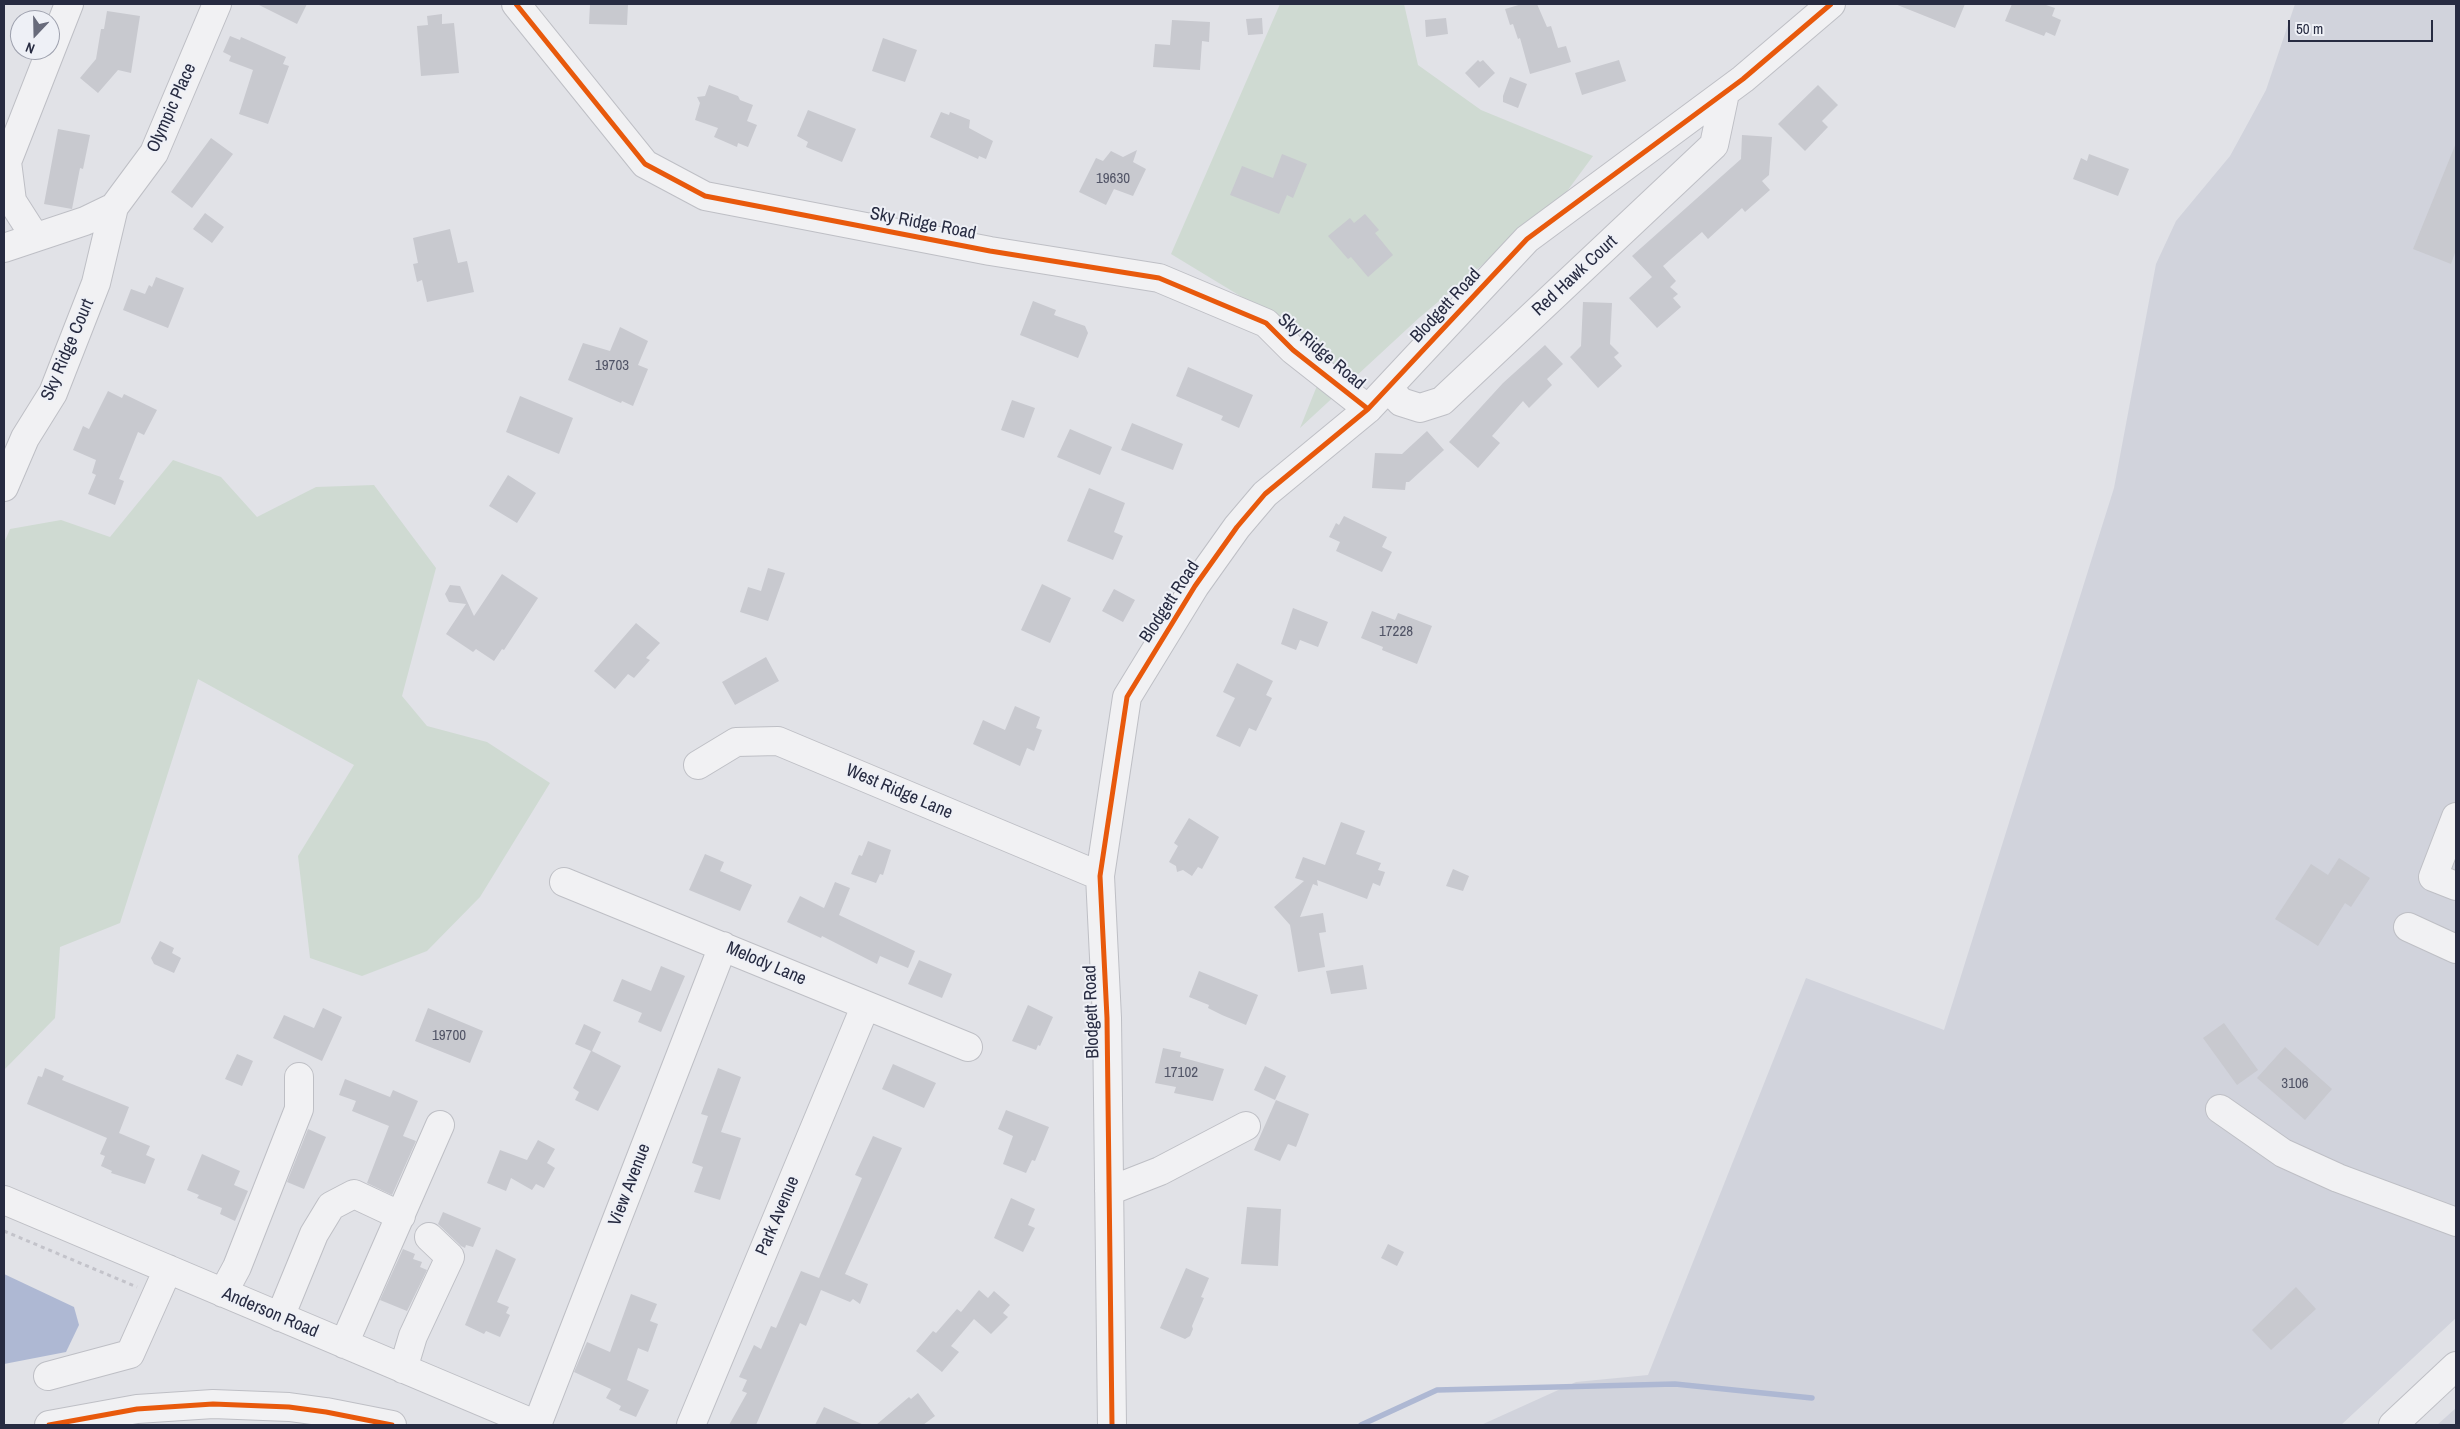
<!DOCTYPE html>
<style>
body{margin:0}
#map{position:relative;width:2460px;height:1429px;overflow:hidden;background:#e1e2e7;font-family:"Archivo Narrow",sans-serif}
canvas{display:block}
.frame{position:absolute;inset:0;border:5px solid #272b41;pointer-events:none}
.north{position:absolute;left:10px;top:10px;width:50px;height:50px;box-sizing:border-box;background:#eef0f6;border:1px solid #9ea1ae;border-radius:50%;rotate:201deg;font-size:14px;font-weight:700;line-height:20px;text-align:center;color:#272b41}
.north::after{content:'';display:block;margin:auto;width:18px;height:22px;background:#686b7b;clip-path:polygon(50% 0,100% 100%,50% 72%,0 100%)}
.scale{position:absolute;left:2288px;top:20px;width:145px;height:22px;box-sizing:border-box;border:2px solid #272b41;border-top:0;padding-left:6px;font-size:15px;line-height:18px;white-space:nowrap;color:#272b41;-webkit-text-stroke:4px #eef0f6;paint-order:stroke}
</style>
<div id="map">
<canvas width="2460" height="1429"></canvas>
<div class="frame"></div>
<div class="north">N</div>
<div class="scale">50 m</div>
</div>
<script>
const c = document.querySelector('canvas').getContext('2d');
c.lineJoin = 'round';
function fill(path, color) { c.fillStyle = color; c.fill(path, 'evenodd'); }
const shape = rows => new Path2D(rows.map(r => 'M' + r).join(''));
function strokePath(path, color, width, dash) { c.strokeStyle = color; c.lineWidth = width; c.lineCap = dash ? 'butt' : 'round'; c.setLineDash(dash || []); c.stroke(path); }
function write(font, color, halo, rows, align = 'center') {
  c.font = font + ' "Archivo Narrow",sans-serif'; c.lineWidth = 4; c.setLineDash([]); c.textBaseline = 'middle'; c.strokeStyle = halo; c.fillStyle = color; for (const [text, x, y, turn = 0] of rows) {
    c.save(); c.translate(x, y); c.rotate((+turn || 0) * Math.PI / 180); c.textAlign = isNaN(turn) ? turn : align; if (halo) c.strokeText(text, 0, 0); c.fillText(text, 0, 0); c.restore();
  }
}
fill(shape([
 [2295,4,2456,4,2456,1318,2341,1425,1481,1425,1576,1382,1648,1375,1806,978,1944,1030,2114,488,2156,264,2176,221,2230,156,2266,90],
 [2456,1408,2456,1425,2437,1425]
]), '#d1d3dc');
fill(shape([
 [1280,4,1404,4,1418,65,1481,110,1593,156,1562,198,1420,317,1300,428,1331,351,1171,254],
 [173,460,221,477,257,517,316,487,374,485,436,568,402,696,427,726,487,742,550,783,480,897,427,951,362,976,310,958,298,856,354,765,198,679,120,923,60,947,55,1018,4,1070,4,543,10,529,61,520,110,537]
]), '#cfdad2');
fill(shape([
 [4,1274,74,1307,79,1325,66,1352,4,1364]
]), '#aeb8d3');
strokePath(shape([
 [1361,1425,1437,1390,1675,1384,1812,1398]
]), '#aeb8d3', 5.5);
fill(shape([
 [257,4,307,4,297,24],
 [590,4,628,4,627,25,589,24],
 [1522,4,1537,4,1547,27,1551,26,1558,48,1566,46,1571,62,1530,74,1520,38,1518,39,1513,24,1510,25,1505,9],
 [1895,4,1965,4,1955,28],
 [2012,4,2043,4,2055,8,2052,16,2061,20,2055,36,2046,32,2044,36,2005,21],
 [107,11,140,16,131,73,118,70,98,93,80,78,96,59,101,29,104,29],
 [442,14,442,24,454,23,459,73,421,76,417,26,428,25,427,16],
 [1262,18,1263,34,1248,35,1246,19],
 [1446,18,1448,34,1426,37,1425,20],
 [1172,20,1210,22,1209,42,1202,41,1200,70,1153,67,1155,44,1170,45],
 [230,36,240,40,241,37,286,57,283,64,289,66,268,124,239,114,253,70,229,61,231,56,223,52],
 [883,38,917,50,905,82,872,71],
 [1478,60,1480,62,1483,60,1495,73,1479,88,1465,73],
 [1619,60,1626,81,1582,95,1575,73],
 [1510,77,1527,84,1518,108,1503,102,1503,96],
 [709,85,738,96,740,100,753,105,747,121,757,125,748,147,738,143,737,147,714,137,718,128,695,120,700,103,697,97,705,96],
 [1818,85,1838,105,1822,121,1828,127,1805,151,1778,124],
 [808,110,856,129,842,162,806,147,808,142,797,136],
 [941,112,949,115,950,112,970,120,969,128,993,141,986,159,979,156,978,159,930,137],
 [58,129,90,135,83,169,80,168,72,209,44,204],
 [1742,135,1772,137,1769,175,1762,181,1770,190,1745,212,1742,208,1708,239,1702,232,1663,266,1676,281,1670,287,1678,294,1673,298,1681,307,1657,328,1629,298,1652,277,1632,256,1741,159],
 [211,138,233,154,192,208,171,192],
 [2456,143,2456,250,2451,264,2413,249],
 [1137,150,1133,162,1146,169,1133,196,1114,189,1106,205,1079,192,1096,158,1103,161,1111,151,1123,157],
 [1282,154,1307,164,1293,198,1287,195,1279,214,1230,195,1242,166,1273,178],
 [2089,154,2129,169,2118,196,2073,179,2081,158,2087,161],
 [205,213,224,227,212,243,193,229],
 [1365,214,1379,230,1375,233,1393,255,1368,277,1351,257,1348,259,1328,236,1350,218,1354,223],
 [450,229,458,263,467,261,474,292,427,302,422,280,417,282,413,264,418,263,413,238],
 [156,277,184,288,168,328,123,310,131,289,145,294,149,285,152,287],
 [1033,301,1056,310,1054,315,1085,326,1088,333,1078,358,1020,335],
 [1583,302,1612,303,1610,344,1619,353,1614,357,1622,366,1598,388,1570,357,1581,346],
 [620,327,648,341,638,365,648,369,633,406,622,401,621,403,568,380,583,343,610,351],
 [1545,345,1563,364,1547,379,1552,385,1529,408,1523,401,1492,436,1500,443,1478,468,1449,442,1503,383],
 [1188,367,1253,395,1239,428,1221,420,1223,416,1176,396],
 [108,391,122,398,124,394,157,410,144,435,138,432,119,479,124,481,115,505,88,494,96,475,92,473,96,460,73,450,83,426,89,429],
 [520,396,573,418,559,454,506,432],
 [1012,400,1035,408,1024,438,1001,430],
 [1132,423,1183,444,1173,470,1121,450],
 [1070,429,1112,447,1100,475,1057,457],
 [1427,431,1444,450,1409,482,1406,482,1405,490,1372,488,1375,453,1402,454],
 [508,475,536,493,517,523,489,506],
 [1089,488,1125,503,1114,532,1123,536,1113,560,1067,541],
 [1344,516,1387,537,1382,547,1392,552,1382,572,1336,551,1340,542,1329,537,1336,523,1339,525],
 [768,568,785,573,768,621,740,612,748,587,761,591],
 [502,574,538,598,504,650,502,649,494,661,476,649,473,652,446,634,466,604,449,602,445,594,450,585,460,586,474,616],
 [1042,584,1071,598,1050,643,1021,630],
 [1114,589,1135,600,1123,622,1102,611],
 [1293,608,1328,622,1318,647,1300,640,1296,650,1281,644],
 [1372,611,1395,620,1398,613,1432,626,1417,664,1382,650,1383,647,1361,638],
 [636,623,660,643,646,658,650,660,634,678,628,674,615,689,594,671],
 [766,657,779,681,735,705,722,682],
 [1237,663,1273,681,1266,695,1272,698,1256,731,1249,728,1240,747,1216,736,1235,698,1223,692],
 [1015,706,1040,717,1036,728,1042,730,1034,751,1027,748,1020,766,973,744,983,720,1005,730],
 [1189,818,1219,837,1202,869,1198,867,1192,876,1183,870,1177,872,1176,866,1169,862,1178,846,1174,843],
 [1341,822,1365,831,1356,854,1381,863,1378,870,1385,872,1380,886,1373,883,1367,899,1317,880,1318,886,1313,884,1300,917,1323,913,1326,932,1319,933,1325,967,1298,972,1290,925,1274,907,1304,881,1295,878,1303,857,1325,865],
 [868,841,891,850,883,875,880,874,876,883,851,874,859,855,862,856],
 [705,854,724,862,720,871,752,885,740,911,689,890],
 [2339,858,2370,878,2351,907,2345,903,2318,946,2275,919,2311,864,2328,875],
 [1453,869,1469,876,1463,891,1446,886],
 [835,882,850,888,839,915,915,951,908,968,880,956,877,964,822,936,821,938,787,922,800,896,824,908],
 [160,941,174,948,172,953,181,958,174,973,154,964,151,958],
 [919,960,952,974,942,998,908,984],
 [1363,965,1367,989,1331,994,1326,971],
 [661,966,685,976,661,1032,638,1022,642,1013,613,1001,622,979,651,991],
 [1199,971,1258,995,1246,1025,1222,1015,1208,1008,1209,1005,1189,997],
 [1028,1005,1053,1017,1040,1046,1038,1045,1036,1050,1012,1041],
 [323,1008,342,1017,322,1061,273,1038,284,1015,314,1028],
 [428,1008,483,1031,470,1063,415,1041],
 [2224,1023,2258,1070,2237,1085,2203,1038],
 [584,1024,601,1032,592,1051,621,1066,598,1111,575,1100,579,1092,573,1088,591,1051,575,1044],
 [2285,1047,2332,1089,2305,1120,2257,1078],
 [1163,1048,1181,1052,1180,1057,1224,1069,1213,1101,1174,1093,1176,1087,1155,1083],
 [237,1054,253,1061,242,1086,225,1079],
 [893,1064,936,1083,924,1108,882,1089],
 [1265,1066,1286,1076,1275,1100,1254,1090],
 [45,1068,64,1076,62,1080,129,1107,119,1133,150,1146,146,1155,155,1159,145,1184,111,1173,112,1171,101,1166,105,1156,100,1154,107,1138,27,1104,38,1076,42,1077],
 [718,1068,741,1077,721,1132,741,1138,720,1200,694,1192,703,1167,692,1163,708,1116,701,1114],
 [345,1079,390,1097,393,1090,418,1101,403,1136,416,1141,392,1195,367,1183,389,1126,352,1111,356,1101,339,1095],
 [1276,1100,1309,1114,1296,1147,1288,1144,1280,1161,1254,1150],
 [1006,1110,1049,1127,1035,1161,1032,1160,1026,1173,1003,1164,1013,1136,998,1129],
 [308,1129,326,1137,304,1189,287,1182],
 [873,1136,902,1148,845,1274,868,1284,860,1304,853,1299,850,1302,821,1290,806,1326,800,1323,756,1425,729,1425,747,1393,742,1391,747,1380,739,1377,754,1345,761,1349,771,1326,776,1328,801,1271,819,1278,862,1178,855,1175],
 [538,1140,555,1149,547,1163,555,1168,544,1188,536,1184,532,1190,511,1178,506,1191,487,1183,500,1150,527,1160],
 [202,1154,240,1171,234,1185,248,1191,235,1221,220,1214,222,1208,197,1198,199,1195,187,1190],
 [1011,1198,1035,1209,1028,1225,1035,1228,1023,1252,994,1238],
 [1247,1207,1281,1209,1278,1266,1241,1264],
 [443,1212,481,1228,473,1247,466,1245,465,1248,461,1246,438,1224],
 [1388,1244,1404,1252,1397,1266,1381,1258],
 [403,1249,415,1254,413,1259,422,1262,420,1267,427,1270,407,1311,380,1300],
 [496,1249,516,1259,497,1302,509,1307,506,1313,510,1315,500,1337,486,1331,484,1334,465,1325],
 [1186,1268,1209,1278,1201,1297,1204,1298,1192,1326,1193,1329,1190,1336,1185,1339,1160,1328],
 [2296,1287,2316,1309,2271,1350,2252,1330],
 [979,1290,988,1298,994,1291,1010,1305,1003,1313,1008,1317,991,1334,974,1319,951,1346,959,1352,942,1372,916,1351,933,1331,936,1333,957,1309,961,1312],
 [631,1294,657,1304,650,1321,658,1324,648,1352,638,1348,627,1380,649,1390,636,1417,619,1410,621,1406,606,1398,611,1389,574,1372,587,1342,610,1352],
 [918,1393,935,1416,923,1425,876,1425,909,1397,911,1399],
 [824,1407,864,1425,815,1425]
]), '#c8c9cf');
const minor = shape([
 [516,4,645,164,705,196,990,251,1159,278,1266,323,1293,350,1368,409],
 [35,237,12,201,7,162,69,4],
 [4,248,85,221,114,207,154,153,217,4],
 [1388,388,1401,402,1420,408,1442,401,1714,145,1725,93],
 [4,487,25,438,53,393,96,283,114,207],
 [698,765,736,742,778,741,1100,876],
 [2456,817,2433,877,2456,886],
 [564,882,968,1047],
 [2408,927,2456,949],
 [2220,1109,2283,1153,2338,1178,2456,1222],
 [1109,1191,1160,1171,1246,1126],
 [4,1200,537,1425],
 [223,1293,237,1267,299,1109,299,1077],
 [280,1317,314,1234,331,1206,354,1194,401,1216],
 [344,1344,440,1125],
 [403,1369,413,1336,450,1257,429,1237],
 [48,1376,130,1354,168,1269],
 [49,1425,137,1409,213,1404,289,1407,326,1412,392,1425],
 [537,1425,723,946],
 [691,1425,865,1007],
 [1112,1425,1107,1018,1100,876,1127,697,1195,586,1237,527,1265,494,1368,409,1527,239,1743,79,1831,4],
 [2393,1425,2456,1366]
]);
strokePath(minor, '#bebfc5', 30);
strokePath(shape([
 [4,1231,137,1287]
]), '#c3c3ca', 3, [4, 4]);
strokePath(minor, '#f1f1f3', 28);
strokePath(shape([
 [516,4,645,164,705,196,990,251,1159,278,1266,323,1293,350,1368,409],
 [49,1425,137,1409,213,1404,289,1407,326,1412,392,1425],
 [1112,1425,1107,1018,1100,876,1127,697,1195,586,1237,527,1265,494,1368,409,1527,239,1743,79,1831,4]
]), '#e8590c', 5);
write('15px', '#515466', null, [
 ["19630",1113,179],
 ["19703",612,366],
 ["17228",1396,632],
 ["19700",449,1036],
 ["17102",1181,1073],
 ["3106",2295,1084]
]);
write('18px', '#272b41', '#eef0f6', [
 ["Olympic Place",172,108,-66],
 ["Sky Ridge Road",923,224,11],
 ["Red Hawk Court",1575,276,-43],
 ["Blodgett Road",1446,306,-47],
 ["Sky Ridge Court",68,350,-67],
 ["Sky Ridge Road",1321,352,40],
 ["Blodgett Road",1170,602,-57],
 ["West Ridge Lane",899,792,23],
 ["Melody Lane",766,964,23],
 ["Blodgett Road",1092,1012,-92],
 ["View Avenue",630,1185,-69],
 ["Park Avenue",778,1216,-67],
 ["Anderson Road",270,1313,23]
]);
</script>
